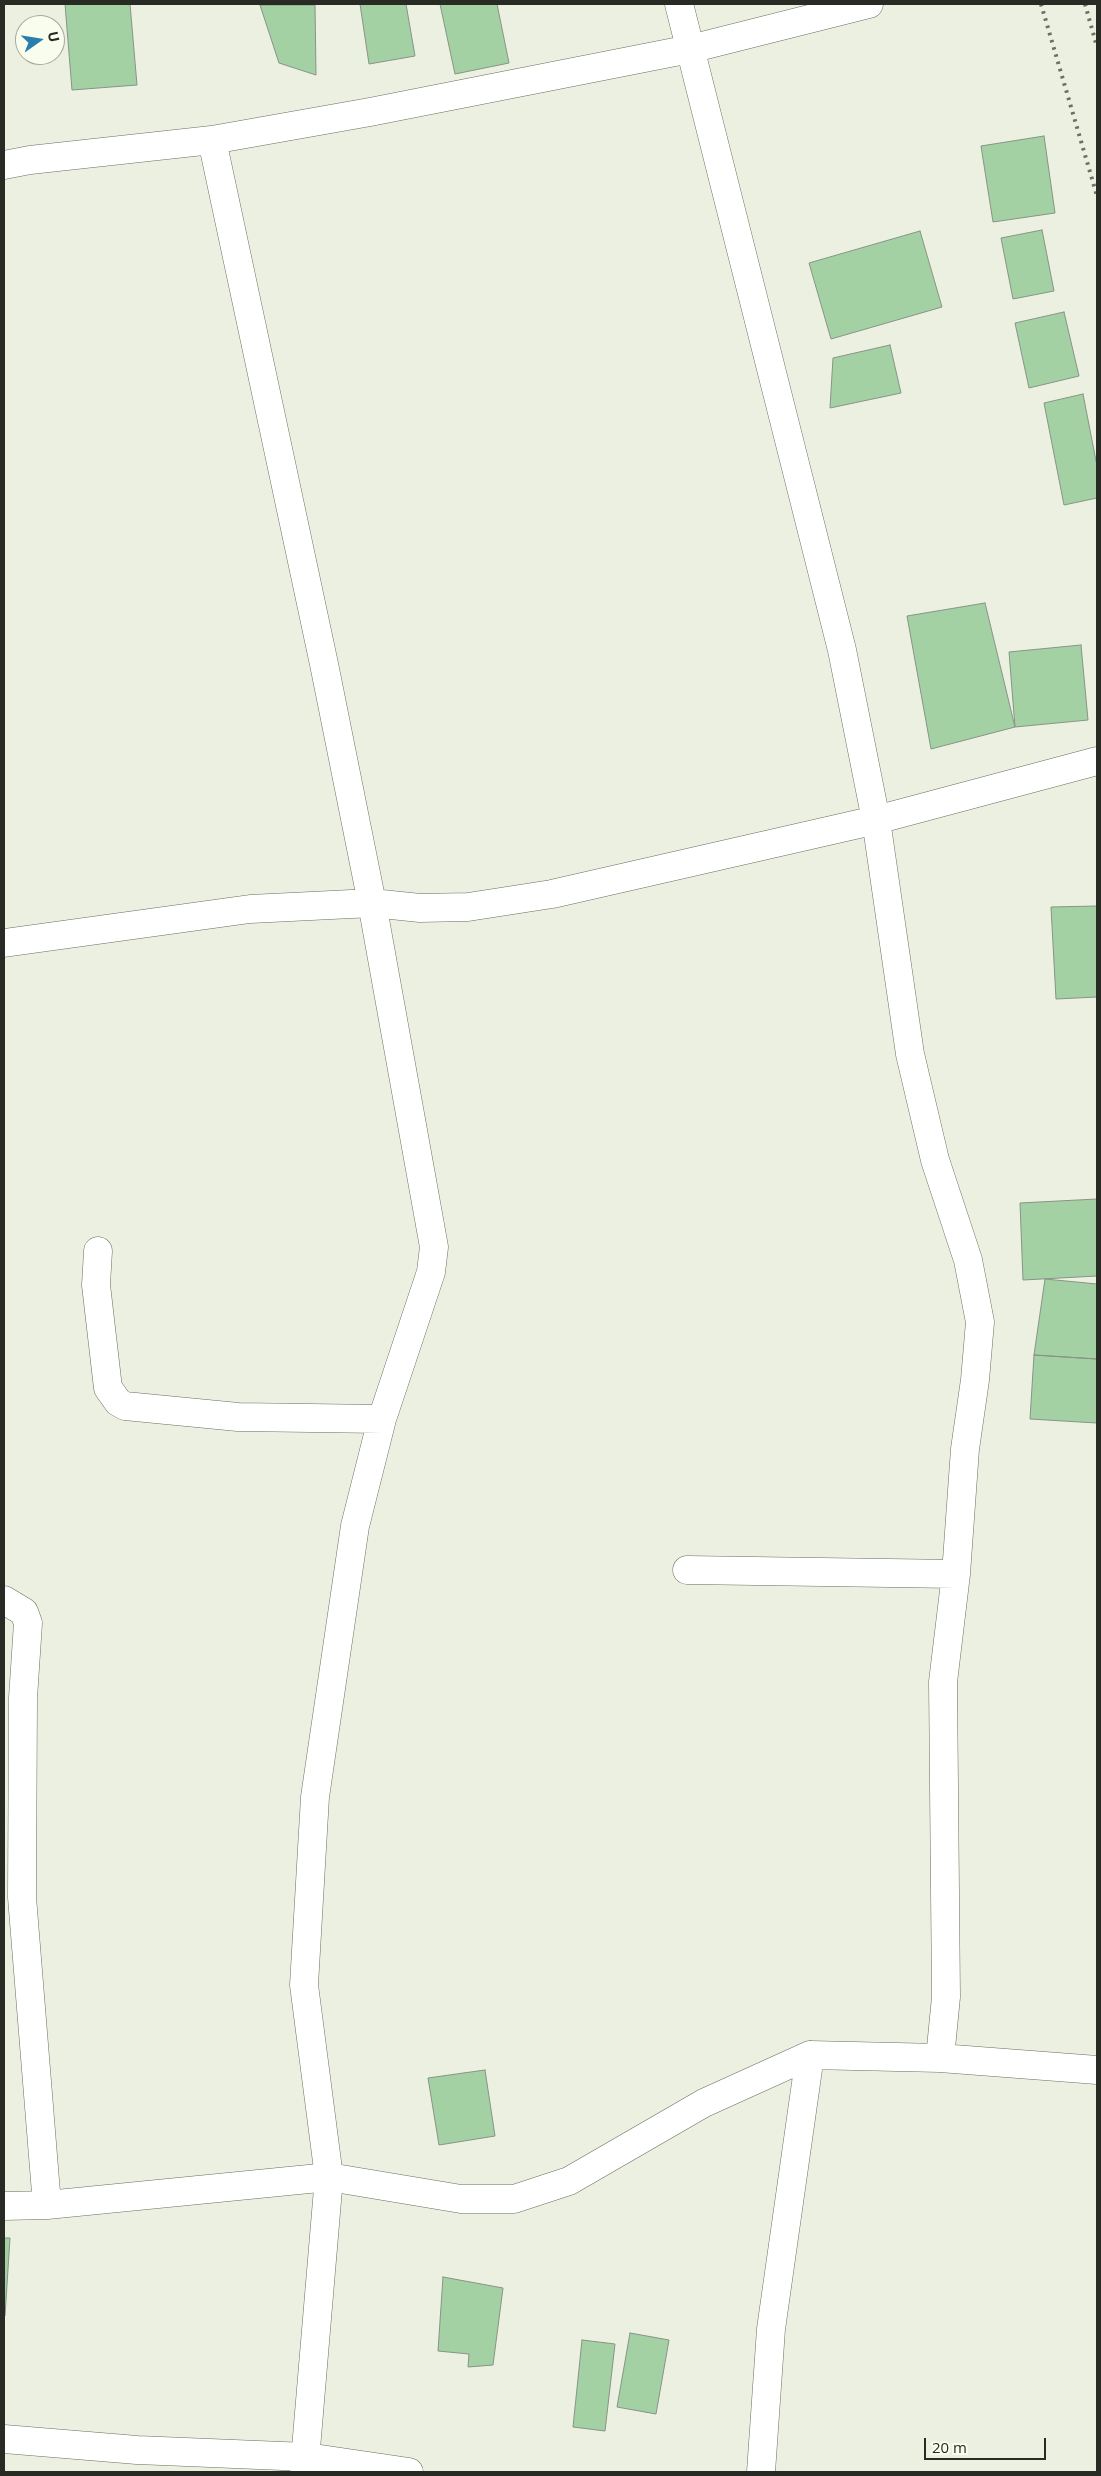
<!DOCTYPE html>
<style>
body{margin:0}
#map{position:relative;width:1101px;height:2476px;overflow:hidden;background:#ebf0e0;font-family:"Open Sans",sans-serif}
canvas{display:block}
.frame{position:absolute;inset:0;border:5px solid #282a24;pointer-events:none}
.north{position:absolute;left:15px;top:15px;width:50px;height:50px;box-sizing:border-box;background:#f8fded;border:1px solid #a5a99d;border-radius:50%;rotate:77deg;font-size:14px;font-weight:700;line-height:20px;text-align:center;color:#282a24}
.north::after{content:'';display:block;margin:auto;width:18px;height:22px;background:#297eae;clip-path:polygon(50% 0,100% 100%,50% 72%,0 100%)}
.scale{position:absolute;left:924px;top:2438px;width:122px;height:22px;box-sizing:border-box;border:2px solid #282a24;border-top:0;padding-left:6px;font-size:15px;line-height:18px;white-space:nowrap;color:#282a24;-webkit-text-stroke:4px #f8fded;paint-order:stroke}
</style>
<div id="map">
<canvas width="1101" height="2476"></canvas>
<div class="frame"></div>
<div class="north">U</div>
<div class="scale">20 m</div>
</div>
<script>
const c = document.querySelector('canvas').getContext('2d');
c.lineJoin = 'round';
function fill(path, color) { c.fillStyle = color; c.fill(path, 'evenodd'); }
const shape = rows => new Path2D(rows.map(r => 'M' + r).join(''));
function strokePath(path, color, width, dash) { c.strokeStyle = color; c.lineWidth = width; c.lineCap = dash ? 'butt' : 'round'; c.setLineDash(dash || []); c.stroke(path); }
const building = shape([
 [65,4,130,4,137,85,72,90,65,4],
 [360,4,406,4,415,56,369,64,360,4],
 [440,4,497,4,509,63,455,74,440,4],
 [260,5,315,5,316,75,279,63,260,5],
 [1044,136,1055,213,993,222,981,146,1044,136],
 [1042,230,1054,291,1013,299,1001,238,1042,230],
 [920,231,942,307,831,339,809,263,920,231],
 [1064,312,1079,376,1029,388,1015,323,1064,312],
 [890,345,901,393,830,408,833,358,890,345],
 [1083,394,1097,466,1097,498,1064,505,1044,403,1083,394],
 [985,603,1015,727,931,749,907,616,985,603],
 [1081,645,1088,720,1015,727,1009,652,1081,645],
 [1097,906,1097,997,1056,999,1051,907,1097,906],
 [1097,1199,1097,1276,1023,1280,1020,1203,1097,1199],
 [1045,1279,1097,1284,1097,1359,1034,1355,1045,1279],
 [1034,1355,1097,1359,1097,1423,1030,1419,1034,1355],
 [485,2070,495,2136,439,2145,428,2078,485,2070],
 [4,2238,10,2238,5,2316,4,2316,4,2238],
 [443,2277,503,2288,493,2365,468,2367,469,2354,438,2351,443,2277],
 [630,2333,669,2340,656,2414,617,2407,630,2333],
 [582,2340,615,2344,605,2431,573,2427,582,2340]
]);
fill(building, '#a4d1a3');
strokePath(building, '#879387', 1);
const minor = shape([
 [212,140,324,664,372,903,434,1247,431,1272,382,1419,355,1526,315,1797,304,1985,329,2177,304,2472],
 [4,165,30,160,212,140,370,112,690,49,869,4],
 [4,943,250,909,372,903,420,908,468,907,552,894,876,820,1097,761],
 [98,1251,96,1285,108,1388,118,1402,125,1406,238,1417,382,1419],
 [687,1570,956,1574],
 [4,1600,24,1612,28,1623,23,1698,22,1897,47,2205],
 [940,2058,1097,2070],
 [4,2206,47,2205,329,2177,461,2199,514,2199,569,2181,704,2103,810,2055,940,2058,946,1997,943,1682,956,1574,965,1449,975,1380,980,1322,968,1260,935,1160,910,1054,876,820,842,650,679,4],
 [4,2439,137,2450,307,2457,409,2472],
 [761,2472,771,2329,810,2055]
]);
strokePath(minor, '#6a6e60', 29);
strokePath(minor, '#fff', 28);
strokePath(shape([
 [1041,4,1097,196],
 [1085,4,1097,47]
]), '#6c6f66', 4, [2.5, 5]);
</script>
